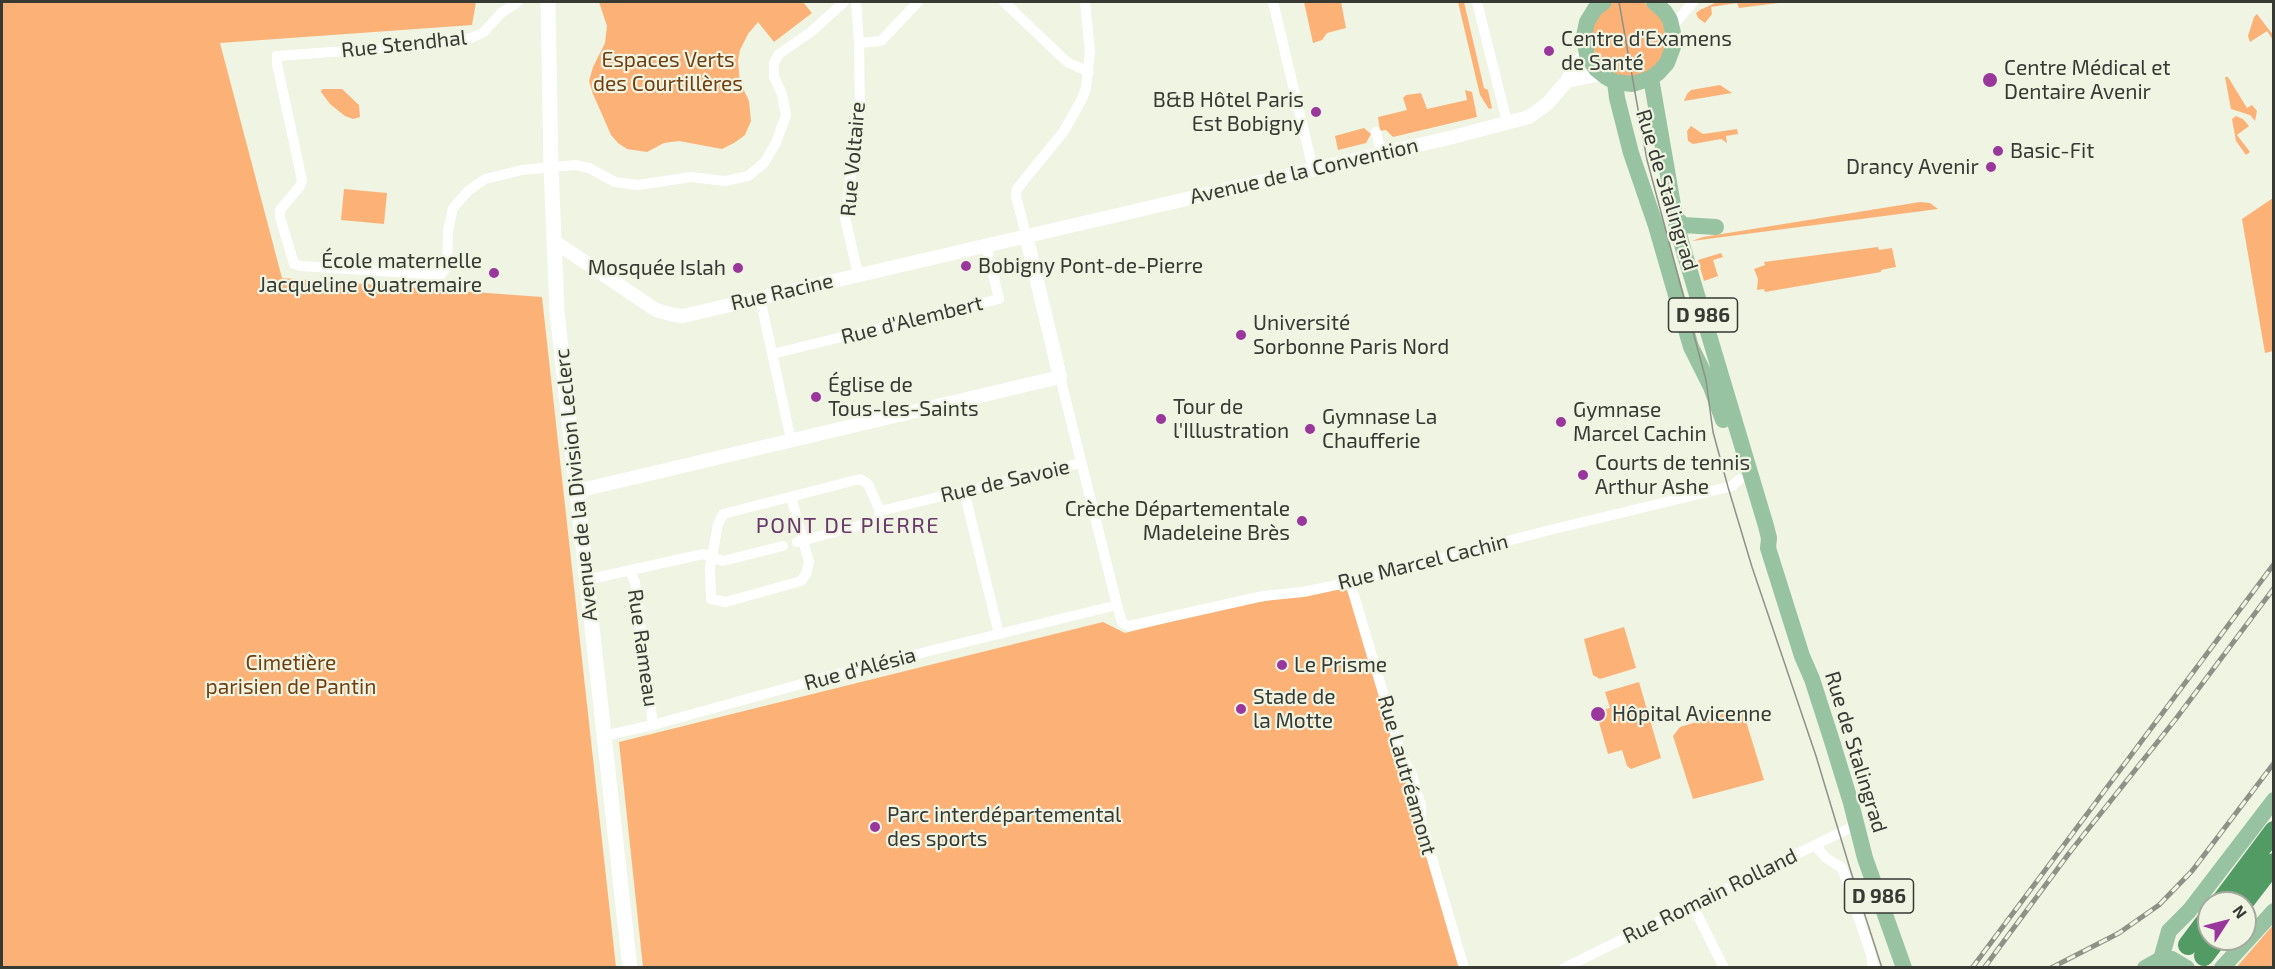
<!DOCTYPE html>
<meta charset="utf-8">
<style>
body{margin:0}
#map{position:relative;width:2275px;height:969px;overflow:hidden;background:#eff4e3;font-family:"Exo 2",sans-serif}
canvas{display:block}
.frame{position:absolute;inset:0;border:3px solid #373933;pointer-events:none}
.north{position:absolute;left:2197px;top:891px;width:60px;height:60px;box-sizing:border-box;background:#eff4e3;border:2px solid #a5a99d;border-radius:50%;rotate:54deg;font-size:16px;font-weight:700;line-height:24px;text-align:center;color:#373933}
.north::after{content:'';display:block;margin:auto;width:21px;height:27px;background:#9a379d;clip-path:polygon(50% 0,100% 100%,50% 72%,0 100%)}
</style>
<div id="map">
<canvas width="2275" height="969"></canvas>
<div class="frame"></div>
<div class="north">N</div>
</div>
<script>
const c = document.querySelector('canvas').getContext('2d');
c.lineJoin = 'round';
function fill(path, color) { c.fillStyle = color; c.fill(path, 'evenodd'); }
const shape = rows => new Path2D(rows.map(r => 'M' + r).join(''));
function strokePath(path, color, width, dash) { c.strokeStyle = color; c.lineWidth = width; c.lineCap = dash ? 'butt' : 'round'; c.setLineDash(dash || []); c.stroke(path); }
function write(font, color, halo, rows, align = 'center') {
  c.font = font + ' "Exo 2",sans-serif'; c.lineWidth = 4.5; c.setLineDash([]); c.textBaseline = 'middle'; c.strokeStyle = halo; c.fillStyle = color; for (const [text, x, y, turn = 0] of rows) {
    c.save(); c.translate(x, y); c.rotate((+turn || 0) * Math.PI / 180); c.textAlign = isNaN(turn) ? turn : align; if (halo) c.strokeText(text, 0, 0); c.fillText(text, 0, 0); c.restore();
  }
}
fill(shape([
 [2,2,476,2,472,25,220,43,282,278,542,297,616,967,2,967],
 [599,2,803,2,812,13,774,42,758,22,748,34,740,50,738,61,740,82,749,101,751,121,745,135,734,143,722,149,679,141,664,143,647,152,627,149,618,143,611,135,593,94,589,81,593,67,605,43,607,26],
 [1304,2,1341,2,1346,28,1327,33,1322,40,1313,43],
 [1458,2,1464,2,1484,88,1488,90,1492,108,1489,109,1480,95],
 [1615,2,1641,2,1647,4,1661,17,1668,41,1656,69,1628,79,1600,68,1589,34,1604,7],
 [1717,2,1786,2,1739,8,1737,3,1711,7,1712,14,1705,23,1698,18,1696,13,1700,10],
 [2257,14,2273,35,2273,40,2267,31,2250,42,2248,36,2254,17],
 [2225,77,2228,77,2247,108,2252,105,2257,111,2255,121,2250,115,2231,109],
 [1720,85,1732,93,1684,101,1687,94,1691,90],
 [322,89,342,89,359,105,360,117,353,119,345,116,330,104,321,92],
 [1465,90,1472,92,1477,117,1393,137,1386,130,1380,131,1378,117,1407,110,1403,98,1406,95,1421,93,1427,109,1467,100],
 [2236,116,2243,119,2249,126,2237,135,2250,152,2246,155,2236,141,2232,119],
 [1691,126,1703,134,1737,129,1738,134,1726,136,1727,143,1721,139,1693,144,1688,141,1687,131],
 [1364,128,1371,134,1366,143,1338,150,1335,136],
 [344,189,387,193,384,224,341,220],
 [2273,198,2273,351,2265,353,2242,219],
 [1920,202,1930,203,1938,209,1692,241,1703,237],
 [1878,247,1879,250,1892,248,1896,267,1881,270,1881,272,1765,292,1764,289,1757,290,1758,279,1754,269,1765,265,1764,262],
 [1721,253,1723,257,1713,260,1718,276,1704,281,1698,260],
 [1344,588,1349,592,1460,967,643,967,619,742,1103,622,1125,633,1228,607],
 [1624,627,1636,668,1600,679,1593,675,1584,639],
 [1639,682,1661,758,1631,769,1627,766,1622,750,1608,754,1596,712,1610,708,1605,692],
 [1742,708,1764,780,1693,799,1673,736,1680,727],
 [2273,925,2273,967,2237,967,2241,962]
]), '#fcb277');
strokePath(shape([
 [518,2,501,13,484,32,471,38,438,40,427,45,277,56,277,64,302,180,300,186,280,210,280,217,294,264,301,266,441,275,447,266,448,231,453,208,468,191,485,179,522,170,575,165,589,168,615,182,638,185,691,177,725,181,748,176,764,163,776,143,786,115,782,94,774,77,774,63,779,54,812,31,844,2],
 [856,2,859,43],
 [1004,2,1067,62,1089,72],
 [1273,2,1313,169],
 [1477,2,1507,122],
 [1672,27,1693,2],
 [1376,132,1381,153],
 [1026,235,1016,196,1017,189,1064,131,1082,99,1086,88,1090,52,1085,2],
 [858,274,845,218,860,110,859,43,881,41,918,2],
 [760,298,791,440],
 [772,354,999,299,986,246],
 [1060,377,1117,605,1122,623,1129,626,1263,596,1303,592,1350,582,1546,531,1716,490,1732,486,1740,479],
 [964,491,999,634],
 [791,497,809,562,806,574,801,581,726,602,711,599,710,568,718,524,723,514,860,479,868,484,880,511],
 [880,511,1081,463],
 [797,542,873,522,878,519,880,511],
 [630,571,635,582,653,725],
 [586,580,703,554,723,561,783,546],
 [1350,582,1403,760,1411,772,1421,806,1421,821,1464,968],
 [604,736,653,725,848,671,1117,605],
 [1815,845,1826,858,1842,868,1871,955,1873,968],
 [1692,904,1724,968],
 [1564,968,1856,825]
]), '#fff', 10);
strokePath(shape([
 [1567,81,1601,74],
 [555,242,656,310,674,315,683,316,1449,138,1529,117,1547,104,1567,81,1577,63,1587,55],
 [577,491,1060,377,1026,235]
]), '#fff', 14);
strokePath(shape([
 [548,2,551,167,557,312,630,968]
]), '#fff', 15);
strokePath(shape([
 [1604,2,1595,9,1587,22,1584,36,1587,55,1596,69,1606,77,1615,82,1633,84,1651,78,1659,72,1667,63,1673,47,1673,33,1670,20,1665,12,1654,2],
 [1651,78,1677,228,1766,526,1769,538,1768,548,1802,656,1812,679,1831,738,1851,803,1865,858,1904,968],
 [1615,82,1617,98,1631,153,1656,226,1691,347,1711,387,1723,420],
 [1675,217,1683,225,1716,227],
 [2161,959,2169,931,2189,911,2274,800],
 [2145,968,2161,959,2172,959,2187,968],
 [2222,968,2274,911]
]), '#98c3a3', 16);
strokePath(shape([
 [2220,903,2274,831],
 [2243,903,2274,863],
 [2188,945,2209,917],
 [2204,956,2217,939]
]), '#539b65', 20);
strokePath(shape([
 [1619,2,1647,160,1706,380,1713,432,1728,487,1752,567,1816,756,1851,872,1882,968]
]), '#8e9286', 1.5);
const rail = shape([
 [1972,968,2274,564],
 [1984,968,2070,852,2175,720,2274,588],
 [2051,968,2119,933,2159,905,2192,871,2274,763]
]);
strokePath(rail, '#8e9286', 5);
strokePath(rail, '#eff4e3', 3, [9]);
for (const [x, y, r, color] of [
 [1549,51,6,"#9a379d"],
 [1990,80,8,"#9a379d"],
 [1316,112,6,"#9a379d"],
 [1998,151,6,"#9a379d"],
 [1991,167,6,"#9a379d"],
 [966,266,6,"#9a379d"],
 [738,268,6,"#9a379d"],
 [494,273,6,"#9a379d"],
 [1241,335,6,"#9a379d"],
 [816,397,6,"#9a379d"],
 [1161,419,6,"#9a379d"],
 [1561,422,6,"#9a379d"],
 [1310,429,6,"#9a379d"],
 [1583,475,6,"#9a379d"],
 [1302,521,6,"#9a379d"],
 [1282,665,6,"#9a379d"],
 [1241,709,6,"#9a379d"],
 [1598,714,8,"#9a379d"],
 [875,827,6,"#9a379d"]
]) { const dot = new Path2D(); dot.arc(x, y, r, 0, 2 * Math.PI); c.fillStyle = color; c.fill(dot); strokePath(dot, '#eff4e3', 2); }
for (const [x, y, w] of [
 [1703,315,69],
 [1879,896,69]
]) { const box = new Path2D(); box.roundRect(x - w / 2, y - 17, w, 34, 4.5); c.fillStyle = '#eff4e3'; c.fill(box); strokePath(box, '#373933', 1.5); }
write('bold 20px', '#373933', null, [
 ["D 986",1703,315],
 ["D 986",1879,896]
]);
write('21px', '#373933', '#eff4e3', [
 ["Centre d'Examens",1561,39],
 ["de Santé",1561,63],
 ["Centre Médical et",2004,68],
 ["Dentaire Avenir",2004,92],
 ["B&B Hôtel Paris",1304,100,"right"],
 ["Est Bobigny",1304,124,"right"],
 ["Basic-Fit",2010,151],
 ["Drancy Avenir",1979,167,"right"],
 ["École maternelle",482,261,"right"],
 ["Jacqueline Quatremaire",482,285,"right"],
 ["Bobigny Pont-de-Pierre",978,266],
 ["Mosquée Islah",726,268,"right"],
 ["Université",1253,323],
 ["Sorbonne Paris Nord",1253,347],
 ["Église de",828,385],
 ["Tous-les-Saints",828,409],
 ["Tour de",1173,407],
 ["l'Illustration",1173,431],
 ["Gymnase",1573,410],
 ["Marcel Cachin",1573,434],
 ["Gymnase La",1322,417],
 ["Chaufferie",1322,441],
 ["Courts de tennis",1595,463],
 ["Arthur Ashe",1595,487],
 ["Crèche Départementale",1290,509,"right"],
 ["Madeleine Brès",1290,533,"right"],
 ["Le Prisme",1294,665],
 ["Stade de",1253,697],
 ["la Motte",1253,721],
 ["Hôpital Avicenne",1612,714],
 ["Parc interdépartemental",887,815],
 ["des sports",887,839]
], 'left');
write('21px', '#373933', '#eff4e3', [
 ["Rue Stendhal",404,44,-6],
 ["Rue Voltaire",853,159,-85],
 ["Avenue de la Convention",1304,171,-13],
 ["Rue de Stalingrad",1667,190,73],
 ["Rue Racine",782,292,-13],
 ["Rue d'Alembert",912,320,-14],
 ["Rue de Savoie",1005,481,-13],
 ["Avenue de la Division Leclerc",576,485,-96],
 ["Rue Marcel Cachin",1423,562,-14],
 ["Rue Rameau",643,648,82],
 ["Rue d'Alésia",860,669,-15],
 ["Rue de Stalingrad",1856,752,73],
 ["Rue Lautréamont",1407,775,74],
 ["Rue Romain Rolland",1710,896,-26]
]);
write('21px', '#713e0f', '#eff4e3', [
 ["Espaces Verts",668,60],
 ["des Courtillères",668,84],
 ["Cimetière",291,663],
 ["parisien de Pantin",291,687]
]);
c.letterSpacing = '1.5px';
write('22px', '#6a396b', '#eff4e3', [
 ["PONT DE PIERRE",848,526]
]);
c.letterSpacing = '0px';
</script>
